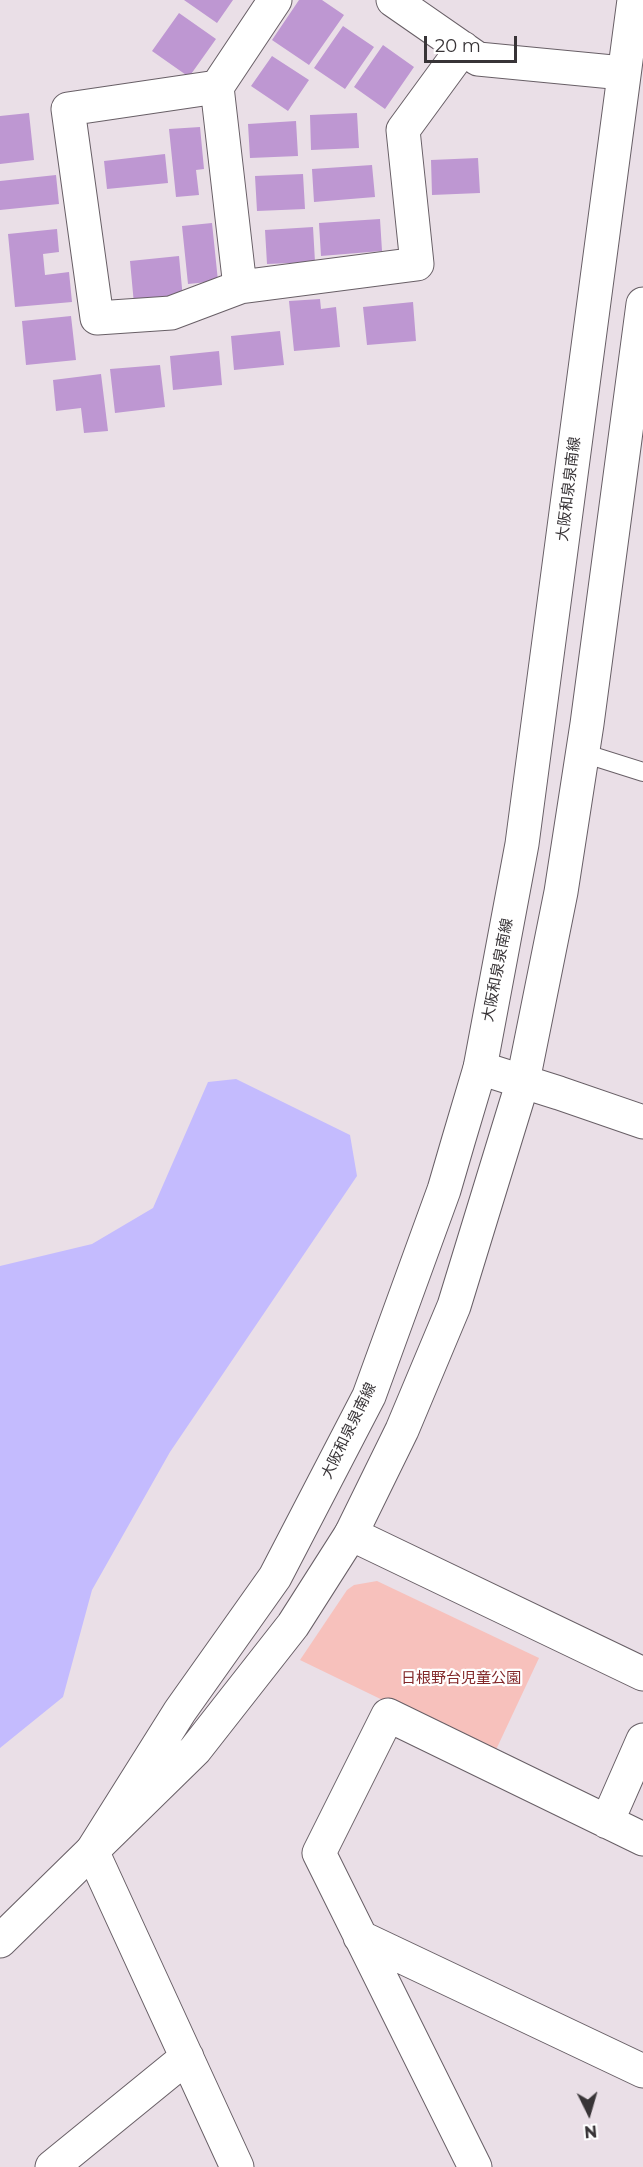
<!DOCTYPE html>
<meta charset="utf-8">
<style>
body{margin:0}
#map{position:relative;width:643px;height:2167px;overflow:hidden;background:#eadfe7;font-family:Montserrat,sans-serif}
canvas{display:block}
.north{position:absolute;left:559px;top:2083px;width:60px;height:60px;-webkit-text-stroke:4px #fff;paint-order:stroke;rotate:175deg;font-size:16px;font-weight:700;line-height:24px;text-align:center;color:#383437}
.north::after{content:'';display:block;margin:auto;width:21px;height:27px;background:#383437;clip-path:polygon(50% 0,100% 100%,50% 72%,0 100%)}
.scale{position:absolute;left:424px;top:36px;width:93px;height:27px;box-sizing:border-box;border:3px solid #383437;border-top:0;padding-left:8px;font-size:18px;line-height:21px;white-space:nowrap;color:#383437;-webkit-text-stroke:4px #fff;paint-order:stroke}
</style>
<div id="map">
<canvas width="643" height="2167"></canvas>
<div class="north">N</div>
<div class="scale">20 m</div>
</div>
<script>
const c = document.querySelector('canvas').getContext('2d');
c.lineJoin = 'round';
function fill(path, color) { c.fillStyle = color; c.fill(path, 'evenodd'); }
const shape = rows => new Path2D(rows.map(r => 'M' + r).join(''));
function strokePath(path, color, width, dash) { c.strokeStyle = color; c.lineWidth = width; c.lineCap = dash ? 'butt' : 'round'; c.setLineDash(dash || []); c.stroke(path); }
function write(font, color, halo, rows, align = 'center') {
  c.font = font + ' Montserrat,"Noto Sans JP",sans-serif'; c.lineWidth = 4.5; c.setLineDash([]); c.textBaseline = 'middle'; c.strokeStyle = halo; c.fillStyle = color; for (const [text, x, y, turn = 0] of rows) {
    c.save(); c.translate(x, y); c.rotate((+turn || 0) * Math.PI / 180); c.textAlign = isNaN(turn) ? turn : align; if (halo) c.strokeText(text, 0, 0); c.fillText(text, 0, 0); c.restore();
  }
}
fill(shape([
 [377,1581,539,1658,494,1754,300,1660,347,1590,354,1585]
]), '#f7c1bc');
fill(shape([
 [236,1079,350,1135,357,1176,170,1452,92,1590,63,1697,0,1748,0,1266,92,1244,153,1208,208,1082]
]), '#c4bbfe');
fill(shape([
 [184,0,233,0,217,23],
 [299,0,322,0,344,15,309,65,272,40],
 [179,13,216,39,189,77,152,51],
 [343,26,374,47,345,89,314,68],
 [383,45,414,67,385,109,354,87],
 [272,56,309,80,288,111,251,86],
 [29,113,34,160,0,164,0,116],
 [357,113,359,148,311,150,310,115],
 [296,121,298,156,250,158,248,124],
 [200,127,204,169,196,170,199,195,176,197,169,129],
 [165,154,168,183,107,189,104,161],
 [478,158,480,193,432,195,431,160],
 [372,165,375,197,314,202,312,169],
 [303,174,305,209,257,211,255,176],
 [56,175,59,204,0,210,0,181],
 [380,219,382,251,321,256,319,223],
 [212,223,218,281,188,284,182,226],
 [313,227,315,262,267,264,265,230],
 [57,229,59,252,43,254,45,275,69,272,72,302,15,307,8,234],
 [179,256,183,299,134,304,130,261],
 [320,299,321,309,336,307,340,347,294,351,289,301],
 [413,302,416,341,367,345,363,307],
 [71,316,76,360,26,365,22,321],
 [280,331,284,365,234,370,231,336],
 [219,351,222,385,173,390,170,356],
 [160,365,165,407,115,413,110,369],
 [101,374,108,431,84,433,81,408,56,411,53,380]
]), '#be97d2');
const service = shape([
 [583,753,643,772]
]);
const minor = shape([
 [393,0,478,59,623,73],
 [217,87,240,287,417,264,403,130,463,48],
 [240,287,171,313,97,318,68,109,217,87,275,0],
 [607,1822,643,1740],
 [92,1851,237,2167],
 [360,1937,643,2071],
 [52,2167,187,2057],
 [475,2167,319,1853,388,1715,643,1839]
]);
const tertiary = shape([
 [480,1068,559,1093,643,1122],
 [351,1534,643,1674]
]);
const primary = shape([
 [92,1851,180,1711,275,1577,369,1396,444,1190,458,1142,480,1068,522,844,634,0],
 [0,1941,195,1750,293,1625,351,1534,402,1430,454,1306,523,1081,561,892,587,724,643,304]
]);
strokePath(service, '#685f66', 20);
strokePath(minor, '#685f66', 35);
strokePath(tertiary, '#685f66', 35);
strokePath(primary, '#685f66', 35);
strokePath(service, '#fff', 18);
strokePath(minor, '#fff', 33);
strokePath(tertiary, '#fff', 33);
strokePath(primary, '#fff', 33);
write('15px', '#383437', '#fff', [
 ["大阪和泉泉南線",569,489,-83],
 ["大阪和泉泉南線",498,970,-79],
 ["大阪和泉泉南線",349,1431,-64]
]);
write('15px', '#822829', '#fff', [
 ["日根野台児童公園",461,1679]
]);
</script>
